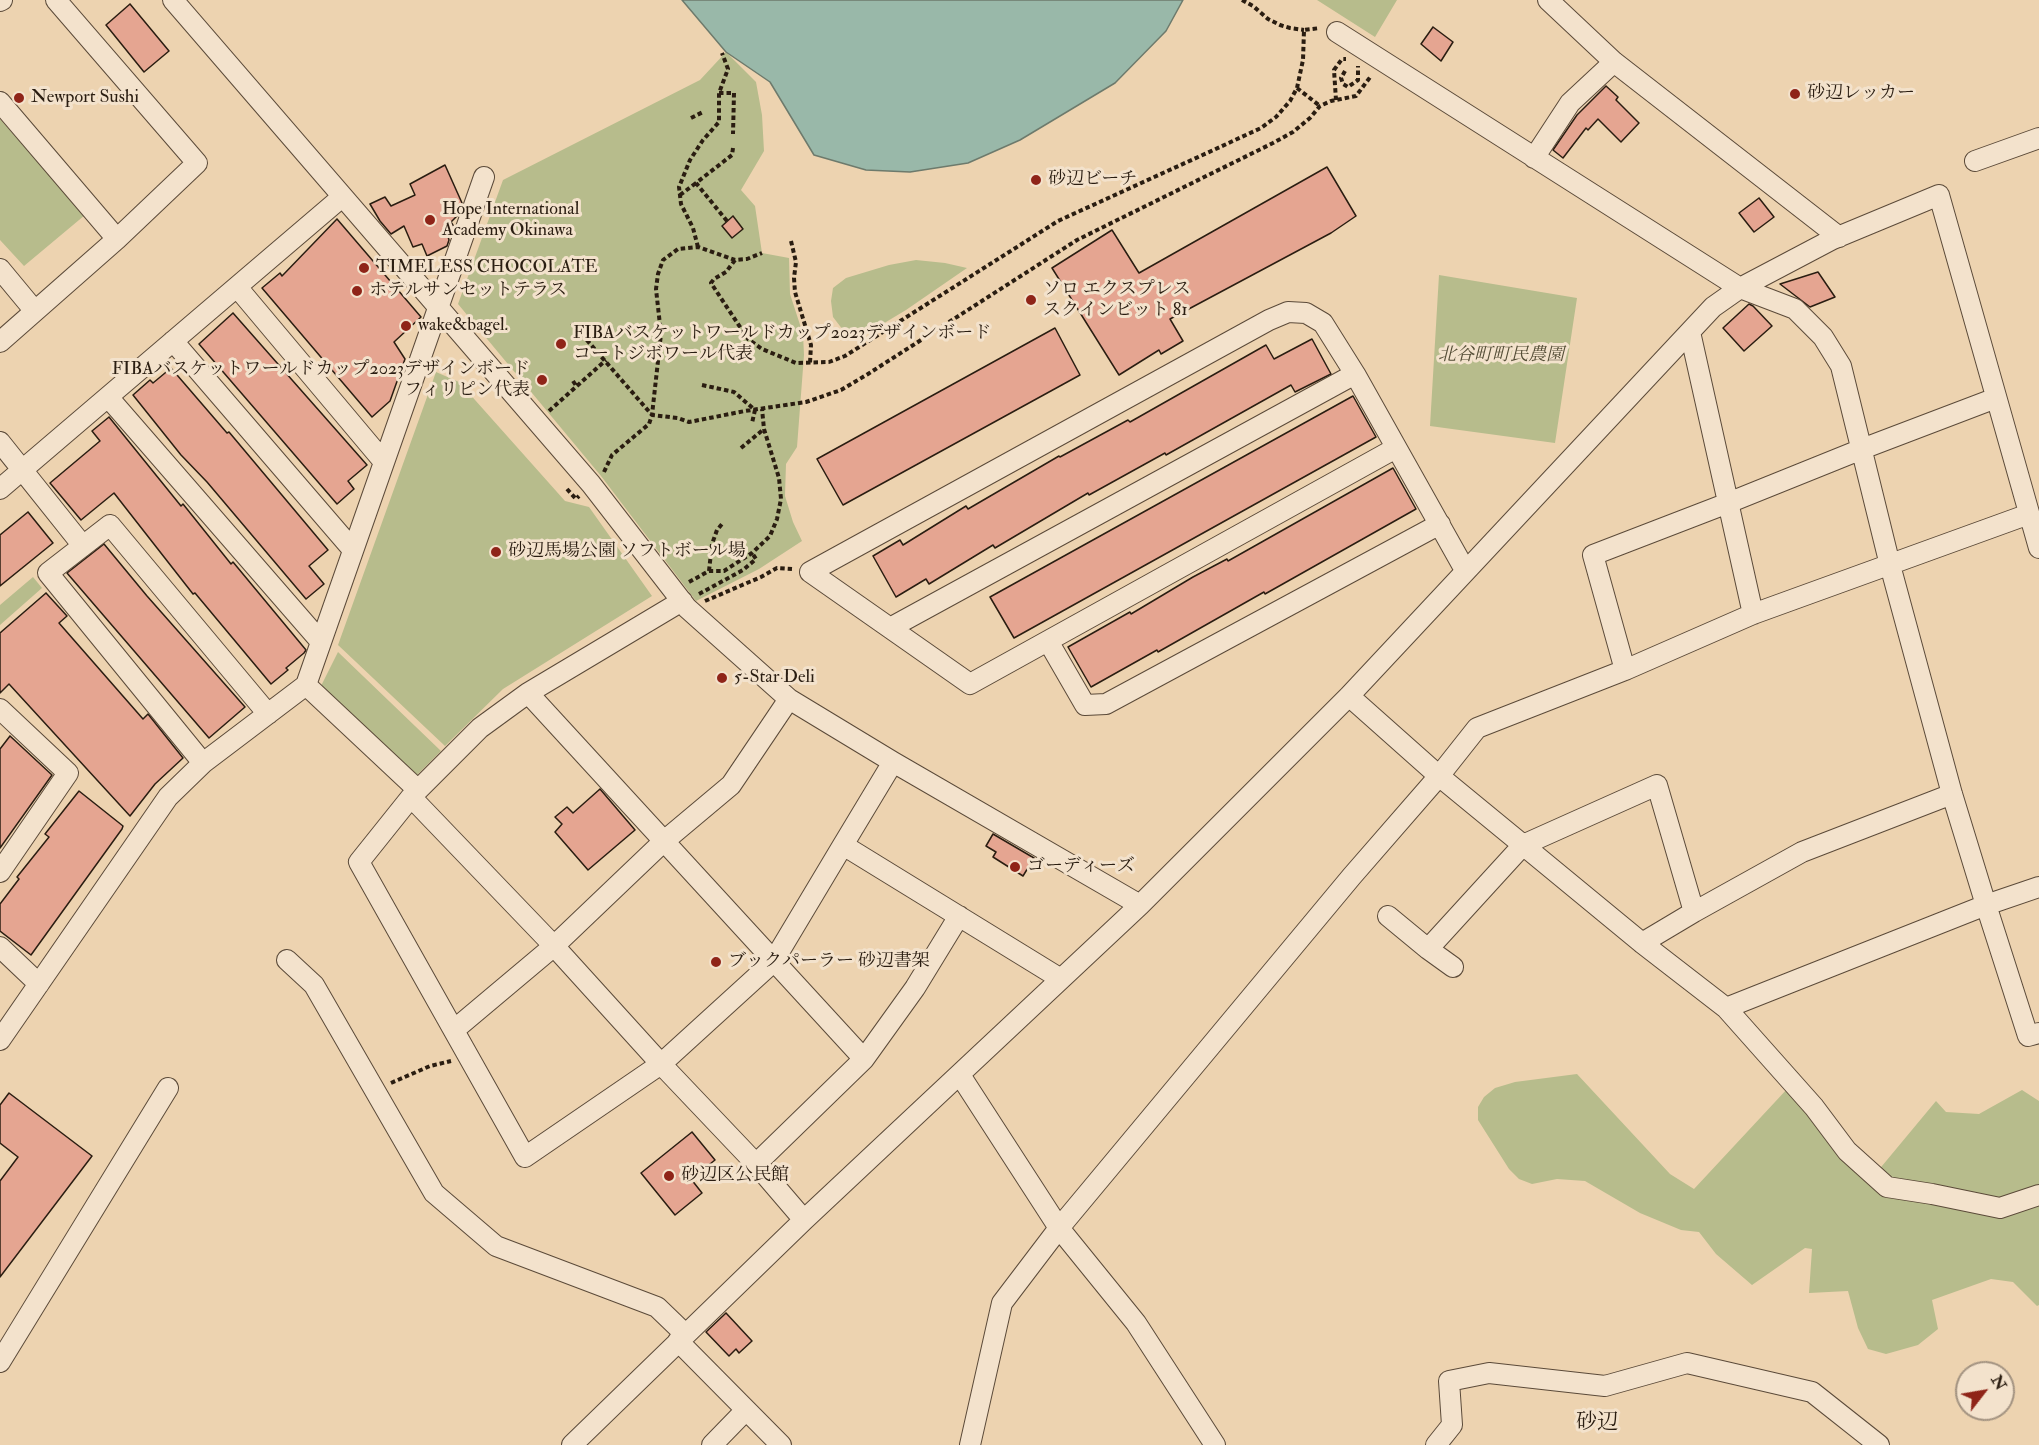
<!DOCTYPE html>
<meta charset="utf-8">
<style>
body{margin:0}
#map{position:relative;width:2039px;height:1445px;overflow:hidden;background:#edd3b0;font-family:"IM FELL Double Pica",serif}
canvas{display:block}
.north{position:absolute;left:1955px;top:1361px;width:60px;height:60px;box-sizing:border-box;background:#f3e2cc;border:2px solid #a39381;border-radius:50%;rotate:59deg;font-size:16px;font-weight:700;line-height:24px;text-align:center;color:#2a1d11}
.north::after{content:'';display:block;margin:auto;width:21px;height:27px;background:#8f2418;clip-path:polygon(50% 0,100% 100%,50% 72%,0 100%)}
</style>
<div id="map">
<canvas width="2039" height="1445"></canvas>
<div class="north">N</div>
</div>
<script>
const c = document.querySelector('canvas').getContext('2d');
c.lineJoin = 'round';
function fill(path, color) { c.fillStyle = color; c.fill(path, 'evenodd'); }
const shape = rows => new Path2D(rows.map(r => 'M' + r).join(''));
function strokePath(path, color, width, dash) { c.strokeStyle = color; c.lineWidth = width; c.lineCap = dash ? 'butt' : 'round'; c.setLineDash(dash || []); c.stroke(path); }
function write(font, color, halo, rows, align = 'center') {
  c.font = font + ' "IM FELL Double Pica","Noto Serif JP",serif'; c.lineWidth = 6; c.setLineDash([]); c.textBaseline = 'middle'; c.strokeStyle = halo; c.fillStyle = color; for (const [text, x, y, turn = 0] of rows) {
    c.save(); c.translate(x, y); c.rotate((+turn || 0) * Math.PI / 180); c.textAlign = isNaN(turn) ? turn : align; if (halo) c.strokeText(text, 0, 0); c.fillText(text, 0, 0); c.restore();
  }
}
fill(shape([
 [1317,0,1397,0,1375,37],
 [726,52,756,82,762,115,764,151,741,190,755,206,762,253,789,258,790,294,803,334,804,355,797,447,786,464,785,496,793,522,802,541,759,569,696,601,601,476,458,304,503,180,700,80],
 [0,119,85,215,24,266,0,240],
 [916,260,945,263,967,268,906,310,866,334,843,330,833,317,831,301,833,288,846,278,889,265],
 [1439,275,1577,298,1555,443,1430,426],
 [436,372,459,382,565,501,589,507,652,596,503,689,445,746,338,645],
 [33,577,42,588,0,625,0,605],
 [338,652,441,751,414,778,320,688],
 [1577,1074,1670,1174,1694,1189,1788,1088,1872,1178,1936,1101,1946,1112,1979,1114,2022,1090,2039,1101,2039,1305,2037,1306,2013,1282,1991,1279,1932,1300,1938,1329,1918,1345,1886,1354,1868,1349,1858,1328,1848,1291,1809,1293,1812,1249,1805,1248,1752,1285,1716,1254,1699,1232,1681,1230,1640,1213,1585,1181,1557,1179,1532,1184,1519,1179,1509,1169,1478,1120,1478,1107,1484,1097,1495,1088,1515,1082]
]), '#b7bc8c');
const water = shape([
 [682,0,1183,0,1166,31,1115,83,1020,140,968,163,910,172,866,170,814,155,770,82,726,52,682,0]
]);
fill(water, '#99b8a9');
strokePath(water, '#6d7a6c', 1.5);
const building = shape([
 [130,4,169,51,144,72,106,25,130,4],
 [1433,27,1453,42,1441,61,1421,44,1433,27],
 [1606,86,1618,97,1616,100,1639,123,1621,142,1598,119,1588,130,1586,128,1563,158,1553,150,1577,115,1606,86],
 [445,165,462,203,461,206,455,207,458,215,451,222,454,227,447,233,449,240,447,246,427,256,422,244,413,247,404,226,391,234,380,221,370,204,385,197,391,206,415,195,410,184,445,165],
 [1327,167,1356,216,1331,233,1170,319,1183,341,1161,354,1159,350,1119,375,1052,268,1112,230,1139,273,1327,167],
 [1759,198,1774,217,1754,232,1739,213,1759,198],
 [733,216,743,229,732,238,722,226,733,216],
 [337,219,421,317,394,342,405,359,390,401,372,417,262,288,280,273,282,276,337,219],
 [1818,272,1835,297,1810,307,1780,284,1818,272],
 [1749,304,1753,306,1772,326,1744,351,1723,328,1749,304],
 [233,313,367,465,348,481,354,489,337,504,199,344,233,313],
 [1055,328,1080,375,843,505,817,459,1055,328],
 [1312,339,1331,374,1295,392,1291,385,1166,455,1165,453,1089,495,1088,493,995,548,993,545,929,584,926,579,896,597,873,556,900,540,903,545,966,506,968,509,1059,456,1060,457,1128,420,1130,422,1266,345,1274,359,1312,339],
 [171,368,227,433,229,432,328,550,309,566,324,584,306,599,207,482,181,455,133,395,150,380,153,383,171,368],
 [1353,396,1376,437,1014,638,990,597,1353,396],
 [109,417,181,506,183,504,231,564,233,562,306,650,304,653,286,668,288,670,271,684,195,593,193,594,114,493,81,520,50,483,100,441,92,431,109,417],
 [1393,468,1416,509,1265,594,1264,592,1158,652,1157,650,1091,687,1068,647,1130,612,1131,614,1193,577,1227,559,1228,561,1393,468],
 [28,512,53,543,0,586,0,535,28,512],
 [104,544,147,596,245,707,209,738,67,573,104,544],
 [46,593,67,616,59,623,143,719,148,714,183,758,155,784,130,816,9,684,0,693,0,633,46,593],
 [10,736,52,775,0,848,0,749,10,736],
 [600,789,635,830,588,870,555,832,562,824,555,817,567,807,573,813,600,789],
 [79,791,123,826,122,829,31,955,0,931,0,904,19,879,17,877,49,837,45,834,79,791],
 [993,834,1034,858,1023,876,993,857,996,852,986,846,993,834],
 [9,1093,92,1156,0,1277,0,1181,18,1157,0,1143,0,1105,9,1093],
 [692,1132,715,1160,691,1179,702,1193,675,1215,641,1173,692,1132],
 [726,1313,752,1341,739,1353,736,1349,729,1356,706,1332,726,1313]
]);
fill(building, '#e5a591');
strokePath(building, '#2a1d11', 1.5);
const minor = shape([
 [173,0,591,484,687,608,789,699,893,762,1140,905],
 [1548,0,1614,62,1839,237],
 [0,1,2,0],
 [1337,32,1740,288,1795,309,1823,337,1841,366,1890,565,1952,794,1986,905,2028,1036,2039,1033],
 [0,102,117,239],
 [1534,158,1570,103,1614,62],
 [1975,161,2039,138],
 [0,269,34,310],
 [237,287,384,462],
 [1690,332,1753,614],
 [173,341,353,550],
 [0,342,117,239,197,163,56,0],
 [108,397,321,642],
 [0,442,83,546],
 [1396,448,970,684,810,572,1269,320,1288,312,1306,313,1323,323,1355,374,1465,570],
 [0,489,342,197],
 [682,601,528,693,480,728,411,797,359,862,525,1157,661,1064,773,962,843,845],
 [890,628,1355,374],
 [1048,641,1085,705,1106,704,1440,524],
 [1625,670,1593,555,1728,503,1862,449,1996,398],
 [306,685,418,790],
 [528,693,864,1059],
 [1349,696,1439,776,1523,845,1642,943,1726,1008,1814,1107,1847,1151,1887,1187,1932,1194,2000,1208,2039,1195],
 [0,709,68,773,0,872],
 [893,762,843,845,1061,979],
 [203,763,48,573,110,525,268,714],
 [411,797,554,946,661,1064,756,1164,804,1220],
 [1388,916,1428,949,1453,967],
 [1642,943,1694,912,1802,852,1952,794],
 [0,947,39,984],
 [1428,949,1523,845,1657,785,1694,912],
 [287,960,314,985,434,1193,496,1246,657,1307,685,1334],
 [1726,1008,1986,905,2039,887],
 [454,1030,554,946,663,842,731,785,789,699],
 [0,1040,168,797,203,763,306,685,484,177],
 [960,1075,1059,1228,1136,1323,1215,1445],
 [756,1164,864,1059,915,988,959,916],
 [678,1341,781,1445],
 [0,1362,168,1088],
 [572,1445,804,1220,1140,905,1349,696,1713,307,1740,288,1833,239,1939,195,2039,548],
 [712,1445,746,1410],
 [970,1445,1002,1303,1059,1228,1352,876,1439,776,1477,728,1625,670,1753,614,2029,514],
 [1436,1445,1452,1425,1449,1381,1489,1373,1605,1386,1687,1363,1812,1392,1879,1445]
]);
strokePath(minor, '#5b4a39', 22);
strokePath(shape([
 [1242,0,1253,6,1268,19,1280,25,1290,28,1304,30],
 [1345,71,1341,78,1343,84,1348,87,1358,80,1358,66],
 [1297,88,1320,106],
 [719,93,734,93,733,134],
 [1336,100,1334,70,1342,59,1346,59],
 [691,118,703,112],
 [680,195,696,183],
 [727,221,696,183,732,155,733,148],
 [791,241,796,262,794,278,795,292,811,345,810,363],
 [698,247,693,228,681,204,679,187,690,160,703,140,719,122,719,93,728,69,722,53],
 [735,260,726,272,714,279,711,283,748,339,762,349,796,363,829,362,845,356,1058,221,1220,147,1261,128,1276,117,1290,101,1297,88,1303,60,1304,30,1320,28],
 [572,323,652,415,661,334,656,289,658,274,663,260,678,249,698,247,735,260,747,259,762,253],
 [573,381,577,387],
 [702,385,734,392,755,410,752,423],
 [549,411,606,360],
 [741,448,764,429],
 [604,472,612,455,649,424,652,415,678,418,689,422,745,411,806,402,841,390,868,374,1077,240,1273,143,1293,132,1310,118,1320,106,1331,101,1356,96,1371,76],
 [567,489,576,499,579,496],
 [709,571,712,544,717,530,722,524],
 [689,582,709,571,724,571,752,553,770,536,777,519,781,499,779,478,764,429,762,409],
 [699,594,743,570,756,559,752,553],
 [705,601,761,577,777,568,792,569],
 [391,1083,430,1066,451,1061]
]), '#2a1d11', 4, [4.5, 3]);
strokePath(minor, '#f3e2cc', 20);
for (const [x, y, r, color] of [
 [1795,94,6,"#8f2418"],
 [19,98,6,"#8f2418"],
 [1036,180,6,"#8f2418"],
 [430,220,6,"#8f2418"],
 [364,268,6,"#8f2418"],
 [357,291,6,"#8f2418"],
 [1031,300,6,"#8f2418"],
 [406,326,6,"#8f2418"],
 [561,344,6,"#8f2418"],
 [542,380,6,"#8f2418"],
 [496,552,6,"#8f2418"],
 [722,678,6,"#8f2418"],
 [1015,867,6,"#8f2418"],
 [716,962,6,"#8f2418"],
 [669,1176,6,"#8f2418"]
]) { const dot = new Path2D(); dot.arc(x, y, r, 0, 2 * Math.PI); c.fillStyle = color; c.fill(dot); strokePath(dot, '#f3e2cc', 2); }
write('18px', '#2a1d11', '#f3e2cc', [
 ["砂辺レッカー",1807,94],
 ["Newport Sushi",31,98],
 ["砂辺ビーチ",1048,180],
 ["Hope International",442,210],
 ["Academy Okinawa",442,231],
 ["TIMELESS CHOCOLATE",376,268],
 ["ソロ エクスプレス",1043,290],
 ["スクインビット 81",1043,311],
 ["ホテルサンセットテラス",369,291],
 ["wake&bagel.",418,326],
 ["FIBAバスケットワールドカップ2023デザインボード",573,334],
 ["コートジボワール代表",573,355],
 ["FIBAバスケットワールドカップ2023デザインボード",530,370,"right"],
 ["フィリピン代表",530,391,"right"],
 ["砂辺馬場公園 ソフトボール場",508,552],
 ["5-Star Deli",734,678],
 ["ゴーディーズ",1027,867],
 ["ブックパーラー 砂辺書架",728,962],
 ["砂辺区公民館",681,1176]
], 'left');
write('italic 18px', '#544d36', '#f3e2cc', [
 ["北谷町町民農園",1501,356]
]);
write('21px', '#2a1d11', '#f3e2cc', [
 ["砂辺",1597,1423]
]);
</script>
